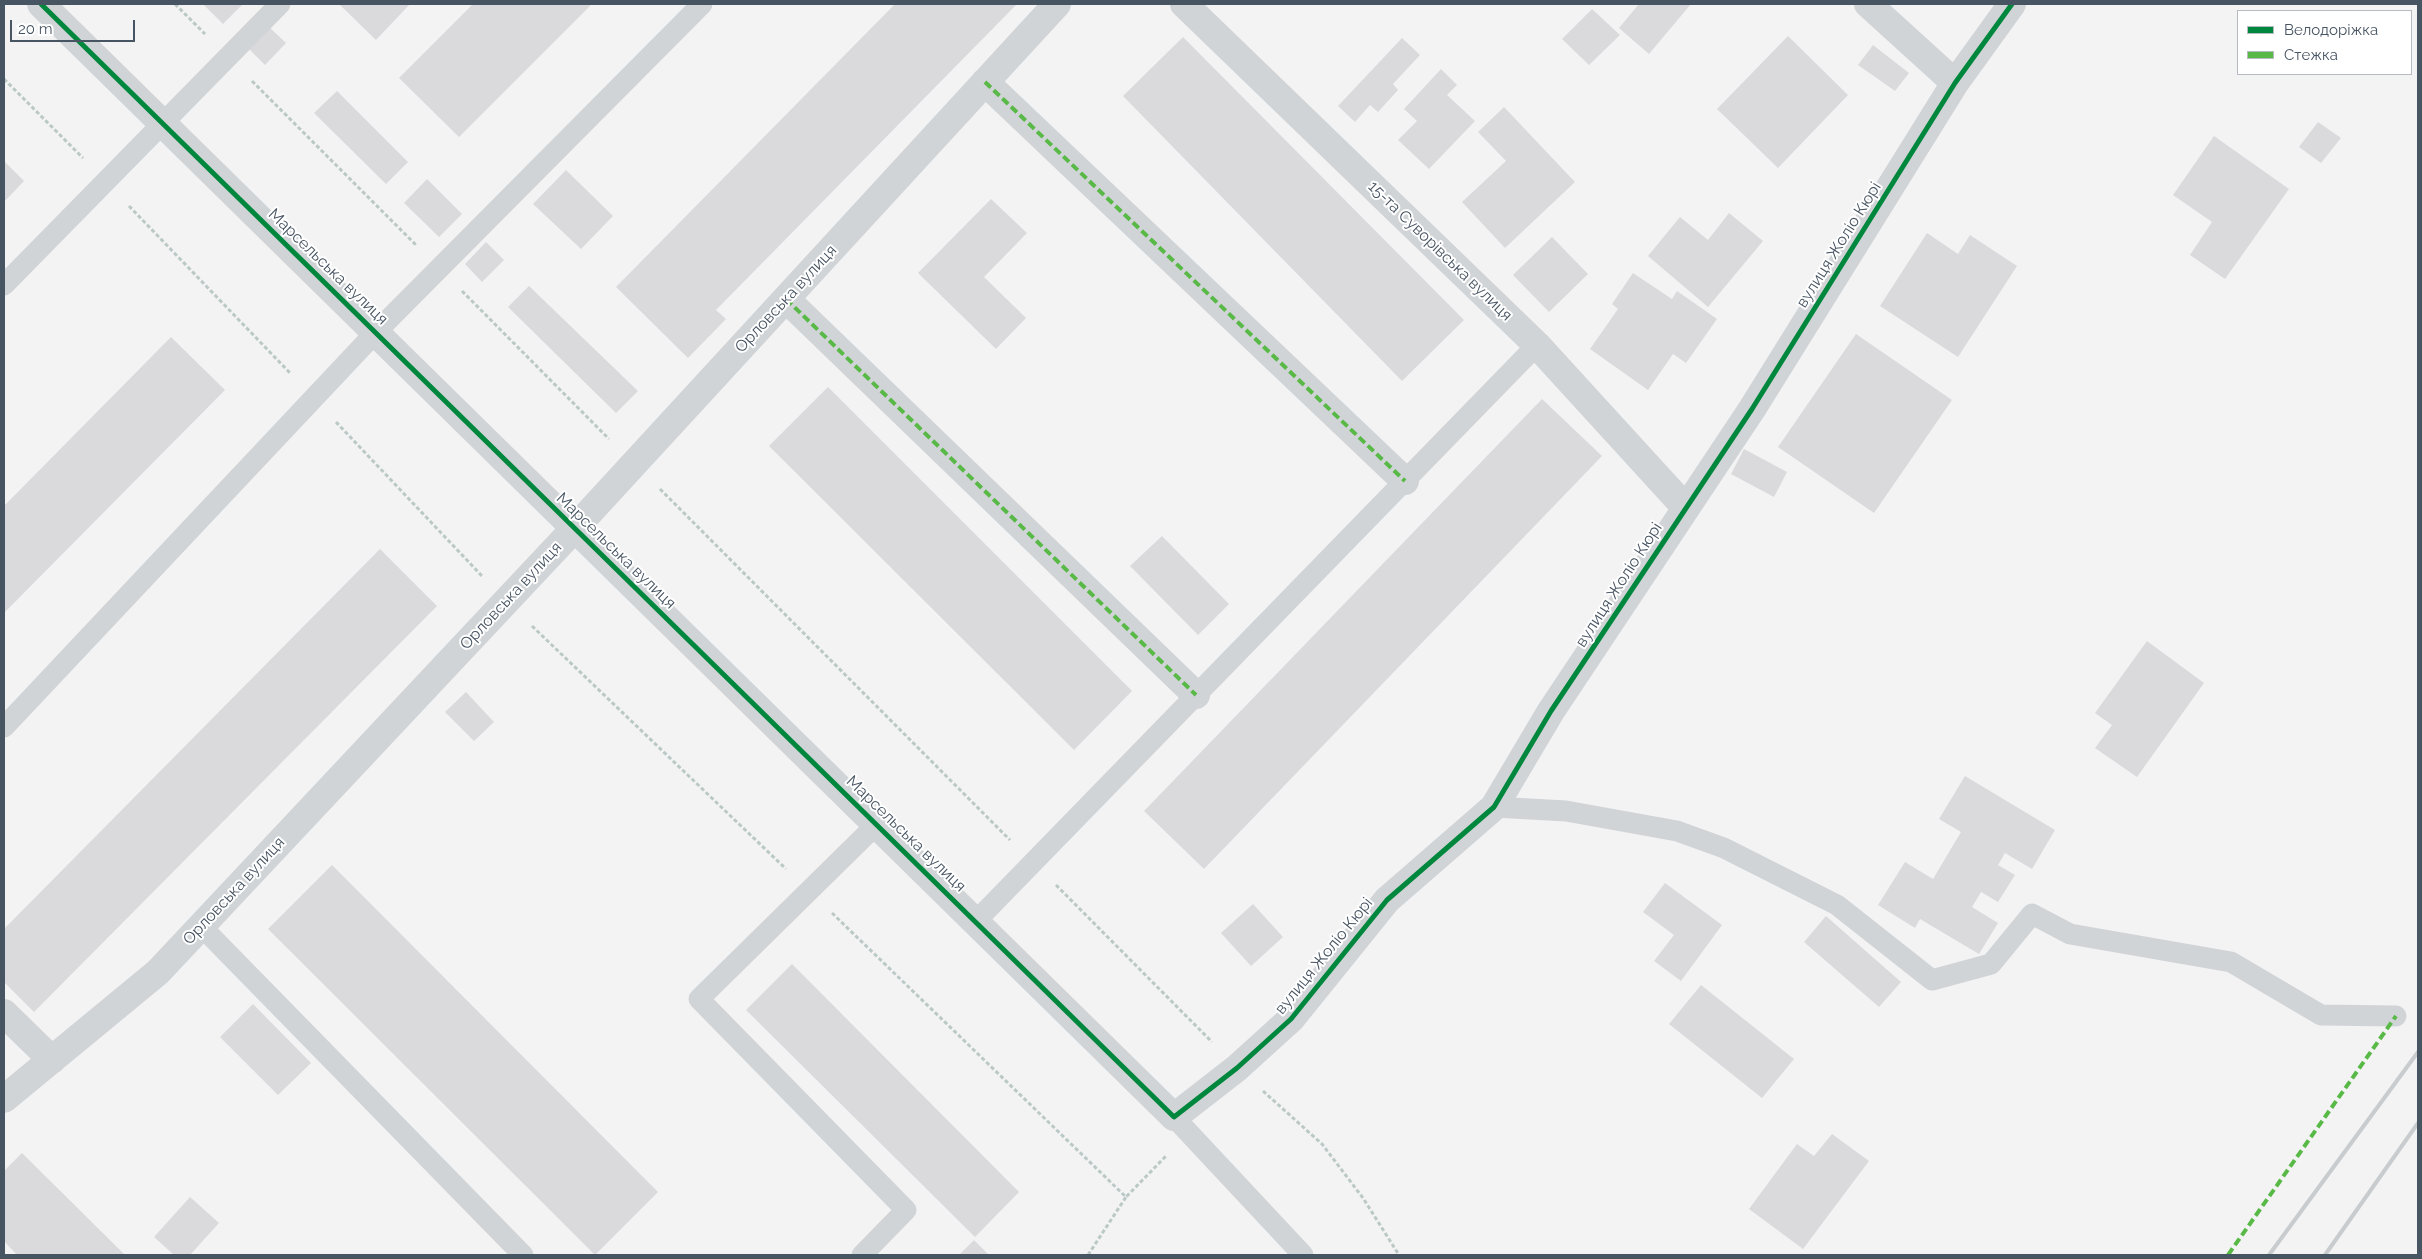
<!DOCTYPE html>
<meta charset="utf-8">
<style>
body{margin:0}
#map{position:relative;width:2422px;height:1259px;overflow:hidden;background:#f3f3f3;font-family:Raleway,sans-serif}
canvas{display:block}
.frame{position:absolute;inset:0;border:5px solid #475462;pointer-events:none}
.legend{position:absolute;left:2237px;top:10px;width:175px;height:65px;box-sizing:border-box;background:#fff;border:1px solid #b5bbc0;margin:0;padding:6px 9px;list-style:none;font-size:15px;color:#475462}
.legend li{display:flex;align-items:center;gap:10px;height:25px}
.legend b{width:25px;border:1px solid #b5bbc0}
.scale{position:absolute;left:10px;top:20px;width:125px;height:22px;box-sizing:border-box;border:2px solid #475462;border-top:0;padding-left:6px;font-size:15px;line-height:18px;white-space:nowrap;color:#475462;-webkit-text-stroke:4px #fff;paint-order:stroke}
</style>
<div id="map">
<canvas width="2422" height="1259"></canvas>
<div class="frame"></div>
<ul class="legend">
<li><b style="height:6px;background:#00873e"></b>Велодоріжка</li>
<li><b style="height:6px;background:#58b947"></b>Стежка</li>
</ul>
<div class="scale">20 m</div>
</div>
<script>
const c = document.querySelector('canvas').getContext('2d');
c.lineJoin = 'round';
function fill(path, color) { c.fillStyle = color; c.fill(path, 'evenodd'); }
const shape = rows => new Path2D(rows.map(r => 'M' + r).join(''));
function strokePath(path, color, width, dash) { c.strokeStyle = color; c.lineWidth = width; c.lineCap = dash ? 'butt' : 'round'; c.setLineDash(dash || []); c.stroke(path); }
function write(font, color, halo, rows, align = 'center') {
  c.font = font + ' Raleway,sans-serif'; c.lineWidth = 4; c.setLineDash([]); c.textBaseline = 'middle'; c.strokeStyle = halo; c.fillStyle = color; for (const [text, x, y, turn = 0] of rows) {
    c.save(); c.translate(x, y); c.rotate((+turn || 0) * Math.PI / 180); c.textAlign = isNaN(turn) ? turn : align; if (halo) c.strokeText(text, 0, 0); c.fillText(text, 0, 0); c.restore();
  }
}
fill(shape([
 [203,4,243,4,223,24],
 [339,4,410,4,376,40],
 [473,4,592,4,459,137,399,78],
 [895,4,1017,4,716,310,726,319,688,358,616,287],
 [1636,4,1691,4,1649,54,1619,28,1638,5],
 [1592,9,1620,35,1589,65,1562,39],
 [268,26,286,43,265,65,248,48],
 [1788,36,1848,95,1778,168,1717,109],
 [1183,37,1464,320,1402,381,1123,96],
 [1402,38,1420,55,1393,84,1398,90,1378,112,1370,105,1355,122,1338,106],
 [1873,45,1909,73,1895,91,1858,65],
 [1441,69,1457,85,1447,95,1475,121,1429,169,1398,140,1417,121,1404,109],
 [337,91,408,162,386,184,314,113],
 [1504,107,1575,182,1505,248,1462,202,1506,161,1478,132],
 [2318,122,2341,138,2321,163,2299,147],
 [2214,136,2289,189,2225,279,2190,255,2212,222,2173,195],
 [4,161,24,181,4,202],
 [566,170,613,216,581,249,533,204],
 [427,179,462,214,439,237,404,203],
 [991,199,1027,233,984,277,1026,318,996,349,918,273],
 [1729,213,1763,241,1708,307,1648,256,1680,217,1708,240],
 [1927,233,1958,254,1970,235,2017,266,1958,357,1880,306],
 [1552,237,1588,274,1549,312,1513,275],
 [486,242,504,260,482,282,465,264],
 [1633,273,1672,299,1677,291,1717,319,1686,363,1673,354,1648,390,1590,349,1618,309,1612,304],
 [529,286,638,391,616,413,508,307],
 [1856,334,1952,400,1874,513,1778,447],
 [171,337,225,390,4,613,4,506],
 [828,387,1132,691,1074,750,769,446],
 [1542,399,1602,456,1204,869,1144,811],
 [1744,449,1787,472,1774,497,1731,474],
 [1162,536,1229,604,1198,635,1130,566],
 [380,549,437,606,34,1012,4,982,4,929],
 [2147,641,2204,683,2137,777,2095,748,2112,725,2095,713],
 [466,692,494,722,474,741,445,712],
 [1965,776,2055,830,2032,869,2005,853,1998,865,2015,875,1998,902,1981,892,1972,907,1998,923,1979,954,1920,919,1915,928,1878,905,1905,862,1933,879,1961,832,1939,819],
 [332,865,658,1192,595,1255,268,929],
 [1665,883,1722,925,1681,981,1654,961,1674,935,1643,912],
 [1253,904,1283,937,1251,966,1221,933],
 [1826,916,1901,982,1879,1007,1804,942],
 [792,964,1019,1192,975,1237,746,1010],
 [1701,985,1794,1059,1762,1098,1669,1024],
 [253,1004,311,1063,278,1095,220,1037],
 [1832,1134,1869,1161,1803,1249,1749,1209,1797,1144,1814,1156],
 [22,1153,125,1255,17,1255,4,1241,4,1171],
 [190,1197,219,1223,190,1255,174,1255,154,1237],
 [974,1240,989,1255,959,1255]
]), '#dadadd');
strokePath(shape([
 [175,4,205,34],
 [4,79,83,158],
 [252,81,417,246],
 [129,206,291,374],
 [462,291,609,439],
 [336,422,482,576],
 [660,489,1010,840],
 [532,626,786,869],
 [1056,885,1212,1042],
 [832,913,1126,1197,1166,1156],
 [1263,1091,1322,1144,1363,1198,1399,1255],
 [1088,1255,1126,1197]
]), '#bbc9c6', 3, [4, 2.5]);
strokePath(shape([
 [4,285,280,4],
 [4,727,376,332,702,4],
 [1494,807,1566,811,1677,831,1724,848,1837,905,1932,980,1991,964,2032,914,2070,934,2231,962,2321,1015,2396,1016],
 [977,920,1537,345],
 [201,926,523,1255],
 [1174,1117,1303,1255],
 [862,1255,906,1210,699,999,877,824]
]), '#d1d4d7', 21);
strokePath(shape([
 [41,4,1174,1117,1237,1068,1291,1019,1387,900,1494,807,1551,711,1752,409,1955,83,2012,4],
 [1184,4,1537,345,1685,507],
 [1868,4,1955,83],
 [985,82,1405,481],
 [786,299,1196,695],
 [4,1013,52,1060],
 [4,1099,158,972,575,528,1057,4]
]), '#d1d4d7', 28);
strokePath(shape([
 [2269,1255,2418,1052],
 [2325,1255,2418,1123]
]), '#c9ccce', 4);
strokePath(shape([
 [985,82,1405,481],
 [786,299,1196,695],
 [2228,1255,2396,1016]
]), '#58b947', 4, [8, 4]);
strokePath(shape([
 [41,4,1174,1117,1237,1068,1291,1019,1387,900,1494,807,1551,711,1752,409,1955,83,2012,4]
]), '#00873e', 5);
write('16px', '#475462', '#fff', [
 ["вулиця Жоліо Кюрі",1839,245,-58],
 ["15-та Суворівська вулиця",1440,251,44],
 ["Марсельська вулиця",328,267,44],
 ["Орловська вулиця",786,299,-47],
 ["Марсельська вулиця",616,551,44],
 ["вулиця Жоліо Кюрі",1619,585,-57],
 ["Орловська вулиця",511,596,-47],
 ["Марсельська вулиця",906,834,44],
 ["Орловська вулиця",234,891,-47],
 ["вулиця Жоліо Кюрі",1324,956,-51]
]);
</script>
